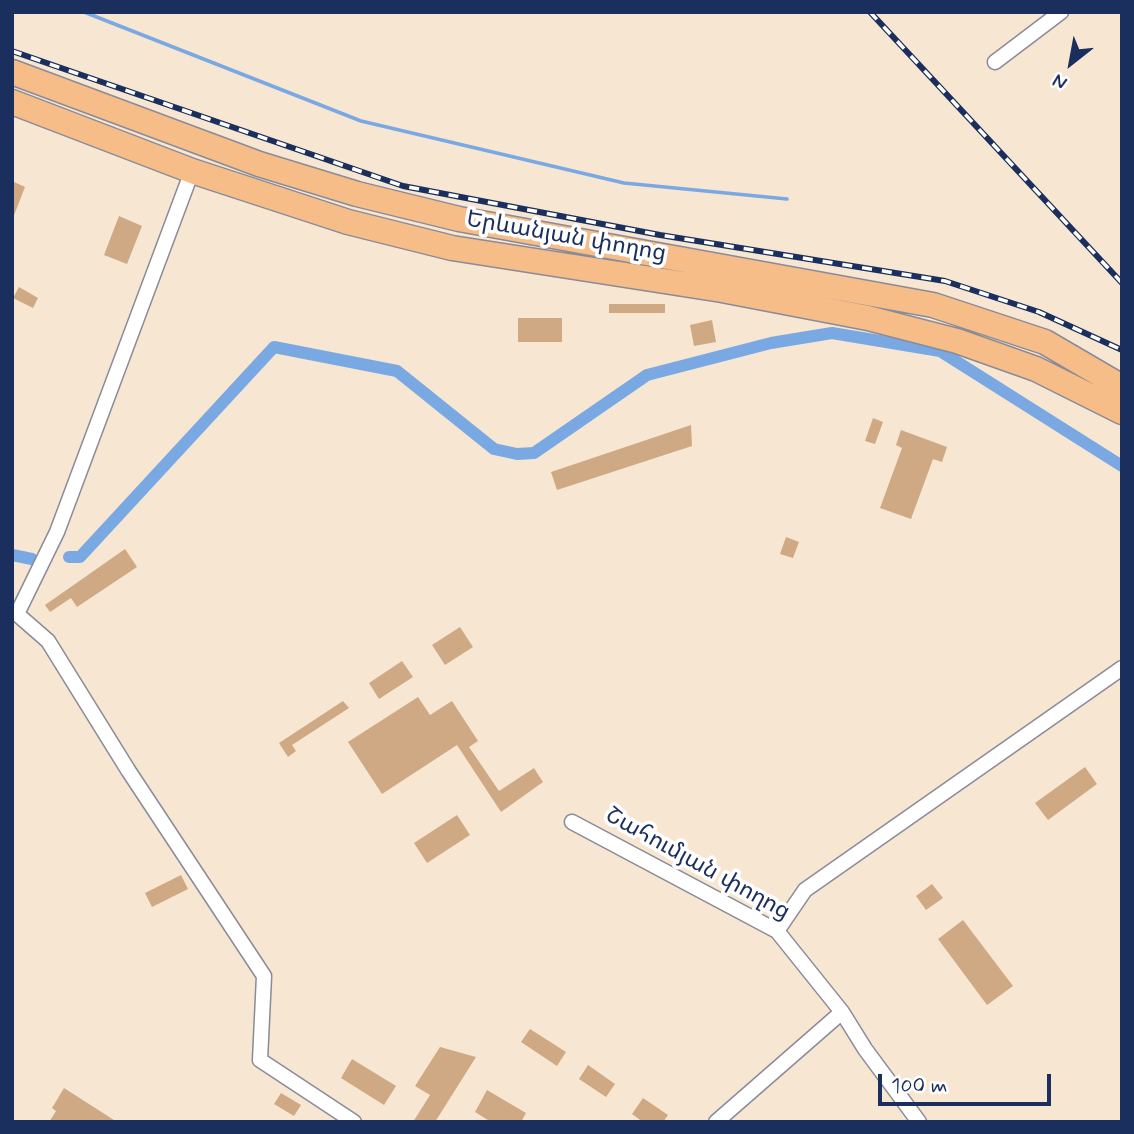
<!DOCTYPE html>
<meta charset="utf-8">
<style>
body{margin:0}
#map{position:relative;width:1134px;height:1134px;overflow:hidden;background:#f7e7d2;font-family:Mynerve,sans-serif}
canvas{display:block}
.frame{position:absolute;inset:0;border:14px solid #1b2f5e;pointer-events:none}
.north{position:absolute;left:1036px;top:28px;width:70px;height:70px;-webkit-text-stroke:5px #fff;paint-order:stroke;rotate:211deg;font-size:19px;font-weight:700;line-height:28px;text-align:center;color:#1b2f5e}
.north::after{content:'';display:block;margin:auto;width:24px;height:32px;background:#1b2f5e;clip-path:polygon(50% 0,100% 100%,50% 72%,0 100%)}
.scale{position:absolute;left:878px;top:1074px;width:173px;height:32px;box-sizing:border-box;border:4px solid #1b2f5e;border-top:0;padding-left:9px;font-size:21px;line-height:24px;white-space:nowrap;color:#1b2f5e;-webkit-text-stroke:5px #fff;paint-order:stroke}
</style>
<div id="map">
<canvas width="1134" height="1134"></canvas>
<div class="frame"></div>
<div class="north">N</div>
<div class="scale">100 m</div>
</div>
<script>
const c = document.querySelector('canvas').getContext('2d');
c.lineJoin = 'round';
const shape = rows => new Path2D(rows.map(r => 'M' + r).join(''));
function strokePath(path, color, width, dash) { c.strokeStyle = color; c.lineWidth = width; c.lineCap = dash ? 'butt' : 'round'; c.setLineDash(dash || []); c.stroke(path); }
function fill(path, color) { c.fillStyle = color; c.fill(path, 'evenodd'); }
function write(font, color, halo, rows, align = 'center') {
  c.font = font + ' Mynerve,"Noto Sans Armenian",sans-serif'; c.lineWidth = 7; c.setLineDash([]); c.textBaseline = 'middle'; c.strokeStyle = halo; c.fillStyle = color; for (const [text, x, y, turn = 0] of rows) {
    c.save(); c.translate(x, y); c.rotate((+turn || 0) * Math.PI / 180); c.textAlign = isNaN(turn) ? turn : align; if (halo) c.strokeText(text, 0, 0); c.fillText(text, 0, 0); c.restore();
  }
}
strokePath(shape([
 [84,12,361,121,624,183,787,199]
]), '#7aa8e3', 3.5);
strokePath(shape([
 [12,555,32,559],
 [69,557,80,557,274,347,397,371,494,449,517,454,534,453,647,375,771,343,832,333,940,351,1122,466]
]), '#7aa8e3', 12);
fill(shape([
 [12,181,25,187,13,218,12,218],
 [119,216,142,226,127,264,104,255],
 [19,287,38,298,33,308,13,298],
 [609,304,665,304,665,313,609,313],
 [518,318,562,318,562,342,518,342],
 [712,320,716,342,694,346,690,325],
 [873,418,883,422,875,444,865,441],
 [691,425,692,446,557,490,551,472],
 [901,430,947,447,942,462,933,459,911,519,880,508,902,448,896,445],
 [786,537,799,542,793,558,780,554],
 [125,549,137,567,77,607,71,598,50,612,45,605],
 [460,627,473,647,445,665,432,645],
 [402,661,413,677,379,699,369,683],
 [418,697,430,715,452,701,478,741,469,747,499,791,534,768,543,782,501,812,457,745,382,794,348,742],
 [343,701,349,708,292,745,296,751,288,757,279,743],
 [1085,767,1097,784,1048,820,1035,803],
 [457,815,470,835,427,863,414,843],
 [181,875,188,889,152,907,145,893],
 [932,884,943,898,926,910,916,896],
 [963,920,1013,986,987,1005,938,939],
 [530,1029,566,1052,557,1066,521,1042],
 [440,1047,476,1057,435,1122,413,1122,430,1095,415,1086],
 [352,1059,396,1086,384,1105,341,1078],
 [588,1065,615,1084,606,1097,579,1079],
 [64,1088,117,1122,49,1122,56,1111,52,1108],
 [487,1090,526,1113,521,1122,491,1122,475,1112],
 [281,1093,301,1105,294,1116,274,1104],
 [643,1098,668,1115,663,1122,643,1122,632,1114]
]), '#cea984');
const street = shape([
 [995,62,1061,12],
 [12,612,17,614,57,532,192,171],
 [17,614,48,641,128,770,264,976,260,1060,354,1122],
 [572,822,777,931,842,1012,865,1049,919,1122],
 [777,931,805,890,1122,668],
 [716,1122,842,1012]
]);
const highway = shape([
 [12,72,259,164,357,194,459,219,933,305,1045,342,1122,387],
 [12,102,192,171,348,222,452,248,722,290,868,318,957,341,1036,369,1122,412]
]);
strokePath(street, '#898b98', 17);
strokePath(highway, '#898b98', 27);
strokePath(street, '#fff', 14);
strokePath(highway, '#f7bd88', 24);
const rail = shape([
 [870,12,1122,283],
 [12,51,403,186,660,235,945,281,1039,312,1122,350]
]);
strokePath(rail, '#1b2f5e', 6);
strokePath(rail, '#fff', 3.5, [10]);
write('23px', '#1b2f5e', '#fff', [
 ["Երևանյան փողոց",566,238,10],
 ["Շահումյան փողոց",697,865,29]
]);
</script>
